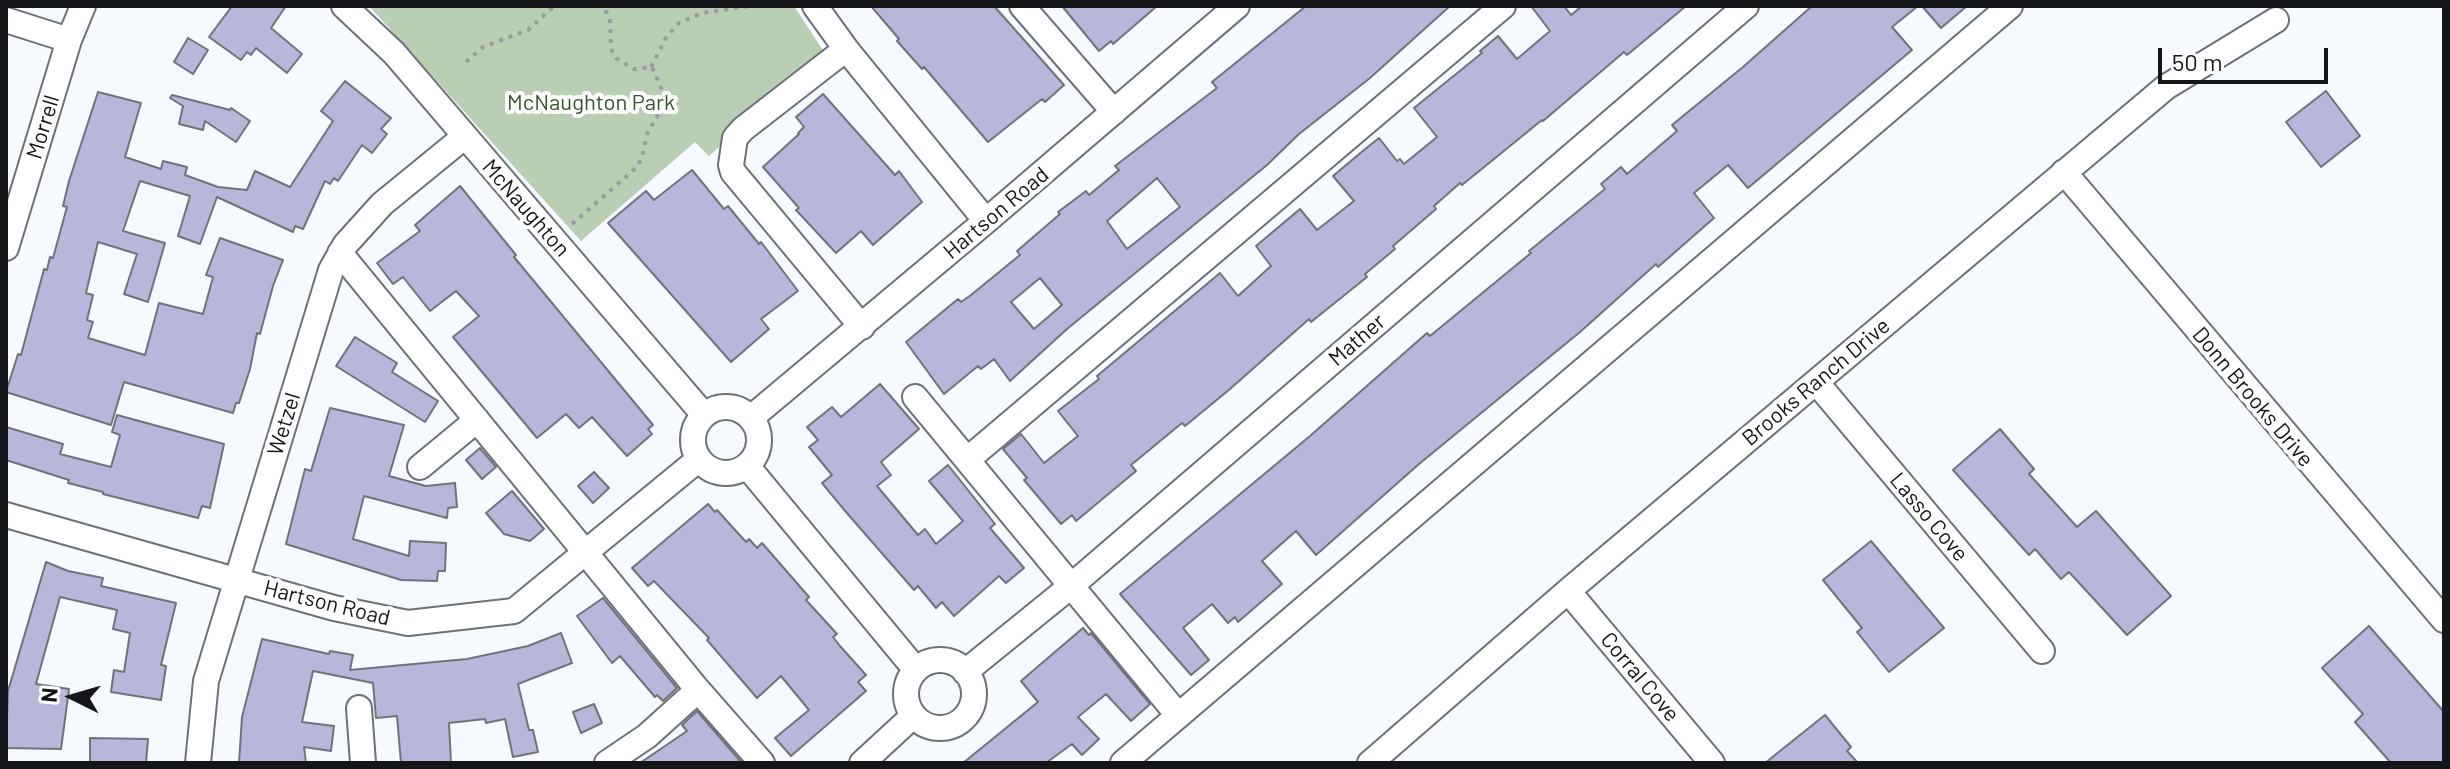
<!DOCTYPE html>
<style>
body{margin:0}
#map{position:relative;width:2450px;height:769px;overflow:hidden;background:#f6f9fe;font-family:Barlow,sans-serif}
canvas{display:block}
.frame{position:absolute;inset:0;border:8px solid #131518;pointer-events:none}
.north{position:absolute;left:32px;top:657px;width:80px;height:80px;-webkit-text-stroke:6px #fff;paint-order:stroke;rotate:275deg;font-size:22px;font-weight:700;line-height:32px;text-align:center;color:#131518}
.north::after{content:'';display:block;margin:auto;width:28px;height:36px;background:#131518;clip-path:polygon(50% 0,100% 100%,50% 72%,0 100%)}
.scale{position:absolute;left:2158px;top:48px;width:170px;height:36px;box-sizing:border-box;border:4px solid #131518;border-top:0;padding-left:10px;font-size:24px;line-height:28px;white-space:nowrap;color:#131518;-webkit-text-stroke:6px #fff;paint-order:stroke}
</style>
<div id="map">
<canvas width="2450" height="769"></canvas>
<div class="frame"></div>
<div class="north">N</div>
<div class="scale">50 m</div>
</div>
<script>
const c = document.querySelector('canvas').getContext('2d');
c.lineJoin = 'round';
function fill(path, color) { c.fillStyle = color; c.fill(path, 'evenodd'); }
const shape = rows => new Path2D(rows.map(r => 'M' + r).join(''));
function strokePath(path, color, width, dash) { c.strokeStyle = color; c.lineWidth = width; c.lineCap = dash ? 'butt' : 'round'; c.setLineDash(dash || []); c.stroke(path); }
function write(font, color, halo, rows, align = 'center') {
  c.font = font + ' Barlow,sans-serif'; c.lineWidth = 8; c.setLineDash([]); c.textBaseline = 'middle'; c.strokeStyle = halo; c.fillStyle = color; for (const [text, x, y, turn = 0] of rows) {
    c.save(); c.translate(x, y); c.rotate((+turn || 0) * Math.PI / 180); c.textAlign = isNaN(turn) ? turn : align; if (halo) c.strokeText(text, 0, 0); c.fillText(text, 0, 0); c.restore();
  }
}
fill(shape([
 [369,6,794,6,824,52,823,56,709,156,695,142,581,241]
]), '#b9ceb3');
const building = shape([
 [232,6,286,6,271,28,302,54,287,73,256,48,251,55,247,52,241,60,209,37,232,6],
 [871,6,994,6,1064,85,1045,102,1042,99,988,142,924,67,922,69,897,41,899,39,871,6],
 [1062,6,1157,6,1113,44,1111,41,1099,51,1062,6],
 [1306,6,1450,6,1370,78,1299,134,1267,165,1067,329,1010,381,994,359,981,369,978,366,944,394,906,342,958,299,961,302,971,295,1020,255,1017,251,1060,214,1058,212,1086,191,1089,195,1119,170,1115,166,1217,88,1212,82,1306,6],
 [1157,178,1180,207,1127,249,1107,221,1157,178],
 [1040,278,1062,305,1034,329,1011,302,1040,278],
 [1531,6,1564,6,1571,15,1582,6,1686,6,1627,55,1624,52,1543,121,1542,120,1462,185,1460,183,1434,206,1436,209,1393,246,1395,249,1365,274,1367,277,1311,322,1309,319,1230,389,1185,426,1182,423,1131,465,1136,471,1076,521,1072,515,1061,524,1024,480,1027,478,1003,449,1021,434,1044,463,1078,436,1058,411,1099,379,1097,376,1220,273,1238,296,1271,266,1256,246,1300,209,1317,230,1354,201,1333,176,1364,150,1379,138,1397,161,1400,159,1404,164,1437,137,1414,108,1482,53,1480,51,1498,36,1517,59,1550,31,1531,6],
 [1812,6,1918,6,1892,27,1912,50,1748,188,1728,165,1694,193,1714,218,1658,267,1656,264,1580,332,1419,464,1316,555,1296,531,1262,561,1282,584,1238,622,1235,617,1228,623,1212,604,1183,628,1209,660,1191,675,1120,594,1310,436,1427,333,1430,336,1531,253,1529,251,1605,189,1601,184,1621,167,1627,174,1656,149,1677,131,1672,125,1743,67,1812,6],
 [1922,6,1967,6,1941,28,1922,6],
 [188,38,208,50,193,74,174,62,188,38],
 [345,81,391,118,381,129,387,134,372,153,362,145,338,181,334,178,330,184,325,181,303,229,295,226,293,232,217,197,200,244,178,236,190,196,140,181,123,231,165,243,148,302,124,294,137,254,98,242,86,293,93,295,87,320,93,322,88,338,145,355,159,303,203,314,213,277,206,275,220,238,283,260,273,286,260,334,257,333,250,369,239,403,236,403,233,413,124,382,111,425,6,392,18,354,21,355,44,269,47,270,50,257,53,258,67,207,63,206,69,181,98,92,141,103,125,157,161,169,163,161,187,167,185,175,218,187,247,190,255,171,290,187,333,121,321,111,345,81],
 [2326,91,2360,136,2321,167,2286,122,2326,91],
 [823,94,895,175,899,171,922,202,873,245,861,231,836,253,796,210,799,208,763,167,799,134,798,133,804,127,796,117,823,94],
 [172,95,230,110,231,108,250,121,236,142,205,121,203,130,179,124,183,106,170,98,172,95],
 [692,170,724,209,728,206,759,244,761,242,798,291,761,319,769,329,731,362,608,223,646,191,654,200,692,170],
 [460,186,516,255,514,257,653,425,648,429,652,434,627,456,592,417,579,428,566,414,537,438,453,337,479,316,456,291,430,311,403,277,393,284,377,263,420,231,415,225,460,186],
 [355,337,397,363,392,372,438,401,425,422,336,366,355,337],
 [880,384,919,429,881,462,891,475,877,486,918,535,925,529,936,544,963,521,929,481,948,465,995,524,990,528,1024,568,1006,583,999,576,954,616,942,602,936,608,918,586,914,590,846,512,822,483,832,475,809,447,818,440,807,427,832,407,841,417,880,384],
 [330,408,404,425,389,476,426,486,455,483,457,507,448,508,447,518,364,496,353,539,409,556,410,541,446,543,445,571,438,571,437,581,401,580,286,544,305,469,311,471,330,408],
 [117,415,224,444,210,508,202,506,198,518,103,494,103,492,68,483,69,480,6,460,6,427,63,444,60,454,111,467,120,435,112,432,117,415],
 [2000,429,2034,469,2029,474,2077,527,2096,511,2171,596,2127,635,2069,572,2061,579,2035,549,2029,555,1953,470,2000,429],
 [480,448,496,467,482,479,466,460,480,448],
 [594,472,609,488,593,503,578,486,594,472],
 [512,491,544,529,530,541,504,534,486,513,512,491],
 [708,504,715,512,717,510,746,542,749,539,757,548,762,543,809,597,806,600,837,634,833,637,840,646,866,675,858,682,866,691,791,756,775,738,809,710,781,676,757,698,707,640,709,638,654,581,648,586,632,568,708,504],
 [1871,541,1944,628,1889,672,1857,632,1862,628,1823,580,1871,541],
 [46,562,68,571,103,578,101,586,176,603,161,665,166,666,161,700,111,692,114,670,124,672,130,633,113,629,117,610,60,597,36,684,69,689,61,749,6,748,8,691,46,562],
 [603,598,677,688,663,701,657,695,655,697,620,656,612,663,577,616,603,598],
 [2369,626,2444,712,2444,763,2391,763,2355,722,2363,714,2322,668,2369,626],
 [1083,628,1089,635,1091,633,1150,704,1131,721,1106,694,1078,717,1099,739,1082,755,1072,744,1046,763,963,763,1038,702,1021,681,1083,628],
 [561,633,572,663,518,684,529,730,533,730,538,752,513,757,505,719,486,723,485,719,449,723,451,763,401,763,397,716,376,718,373,683,313,671,302,722,334,726,331,751,304,747,306,763,239,763,242,717,262,639,329,654,330,651,353,655,350,670,467,659,528,646,561,633],
 [594,704,602,723,581,733,573,712,594,704],
 [697,711,742,763,640,763,687,731,682,725,697,711],
 [1825,715,1851,747,1847,751,1858,763,1765,763,1825,715],
 [90,738,148,739,146,763,90,763,90,738]
]);
fill(building, '#b6b7db');
strokePath(building, '#72727a', 2);
const minor = shape([
 [344,6,394,53,704,415],
 [815,6,846,49,986,221],
 [1022,6,1114,112],
 [6,20,69,40],
 [846,49,743,129,735,138,731,165,733,172,862,327],
 [2064,172,2444,620],
 [6,248,69,40,83,6],
 [340,253,698,690,762,763],
 [1816,382,2042,651],
 [915,397,1178,715],
 '693 440a33 33 0 1 1 66 0a33 33 0 1 1-66 0Z',
 [752,417,986,221,1237,6],
 [967,460,1503,6],
 [747,466,916,670],
 [420,467,477,420],
 [6,515,334,608,408,623,514,611,699,459],
 [1568,591,1712,763],
 '906 694a34 34 0 1 1 68 0a34 34 0 1 1-68 0Z',
 [965,672,1071,586,1746,6],
 [359,708,363,763],
 [198,763,206,681,331,270,345,245,382,204,464,137],
 [607,763,647,736,698,690],
 [862,763,913,716],
 [1123,763,2010,6],
 [1370,763,1568,591,2166,87,2276,20]
]);
strokePath(minor, '#6c7177', 28);
strokePath(shape([
 [466,62,483,47,528,30,554,6],
 [651,67,667,36,679,23,702,13,749,6],
 [572,224,636,168,642,158,647,134,659,113,664,95,652,67,634,69,616,58,611,49,610,19,603,6]
]), '#989b9f', 4, [4, 6]);
strokePath(minor, '#fff', 24);
write('22px', '#325427', '#fff', [
 ["McNaughton Park",591,103]
]);
write('22px', '#131518', '#fff', [
 ["Morrell",43,127,-73],
 ["McNaughton",526,208,49],
 ["Hartson Road",996,213,-40],
 ["Mather",1357,340,-41],
 ["Brooks Ranch Drive",1816,382,-40],
 ["Donn Brooks Drive",2253,397,50],
 ["Wetzel",284,424,-73],
 ["Lasso Cove",1929,517,50],
 ["Hartson Road",327,603,14],
 ["Corral Cove",1640,677,50]
]);
</script>
